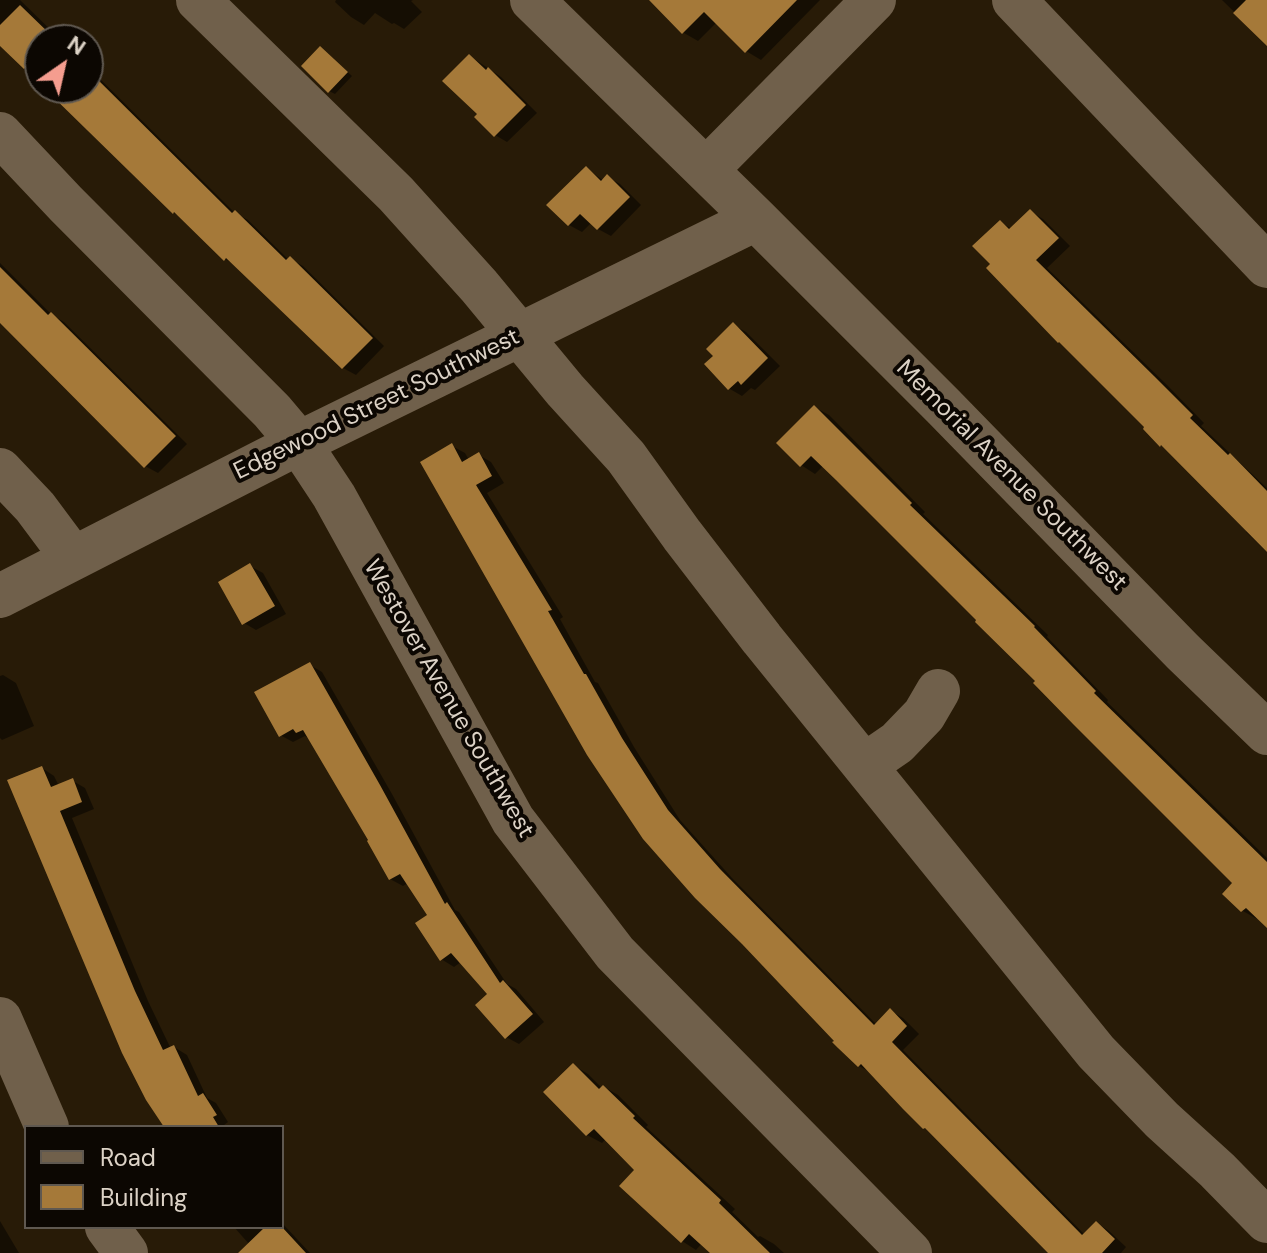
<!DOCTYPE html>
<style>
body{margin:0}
#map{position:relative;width:1267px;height:1253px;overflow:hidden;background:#281b07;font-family:"DM Sans",sans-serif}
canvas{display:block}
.legend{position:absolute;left:24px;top:1125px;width:260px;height:104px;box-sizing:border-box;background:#0c0702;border:2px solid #5f5850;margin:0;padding:10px 14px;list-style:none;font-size:24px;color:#dcd2c6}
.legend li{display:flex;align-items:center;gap:16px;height:40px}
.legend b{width:40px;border:2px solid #5f5850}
.north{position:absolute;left:24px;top:24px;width:80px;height:80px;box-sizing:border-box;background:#0c0702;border:2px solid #5f5850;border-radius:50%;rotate:34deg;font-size:22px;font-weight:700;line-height:32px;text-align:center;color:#dcd2c6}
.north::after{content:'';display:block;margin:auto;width:28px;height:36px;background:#f59d8f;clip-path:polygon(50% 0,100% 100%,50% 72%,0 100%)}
</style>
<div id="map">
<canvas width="1267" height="1253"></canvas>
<ul class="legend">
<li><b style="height:10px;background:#70604b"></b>Road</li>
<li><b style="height:22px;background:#a57939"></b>Building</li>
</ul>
<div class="north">N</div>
</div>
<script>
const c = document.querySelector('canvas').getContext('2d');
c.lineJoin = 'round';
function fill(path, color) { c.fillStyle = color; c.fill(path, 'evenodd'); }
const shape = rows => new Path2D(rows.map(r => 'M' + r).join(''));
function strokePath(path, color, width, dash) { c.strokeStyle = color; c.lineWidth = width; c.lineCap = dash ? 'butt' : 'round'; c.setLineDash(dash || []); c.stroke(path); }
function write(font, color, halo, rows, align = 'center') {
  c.font = font + ' "DM Sans",sans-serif'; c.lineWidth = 8; c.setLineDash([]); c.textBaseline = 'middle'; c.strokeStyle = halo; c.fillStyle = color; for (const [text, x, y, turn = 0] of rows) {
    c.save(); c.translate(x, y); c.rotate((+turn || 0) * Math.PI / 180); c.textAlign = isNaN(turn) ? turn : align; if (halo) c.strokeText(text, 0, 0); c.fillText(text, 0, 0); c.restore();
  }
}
fill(shape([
 [0,0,20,0,61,40,40,40,40,82,0,43],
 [336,0,413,0,411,1,422,12,404,29,394,23,392,24,375,13,364,25,351,17,335,2],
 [651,0,820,0,761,60,746,51,717,22,698,41,684,33],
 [1222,0,1267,0,1267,44],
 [321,48,352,76,335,94,329,91],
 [470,56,501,77,537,113,507,142,495,135,480,114],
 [88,67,235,213,248,220,289,260,290,259,303,266,384,346,356,375,343,368,237,266,225,259,182,217,174,213,46,88,88,88],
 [586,168,604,181,607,177,620,184,641,205,611,236,598,229,592,222,582,232,569,225],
 [1030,211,1043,219,1070,246,1047,268,1167,385,1204,423,1201,426,1267,488,1267,552,1246,532,1248,530,1166,448,1161,445,1147,427,993,264,1000,222,1012,229],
 [0,263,52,315,64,322,187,444,158,473,145,466,0,320],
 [734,325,746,332,780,366,755,390,751,388,742,396,730,389,706,365,716,356],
 [814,407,829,415,925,512,923,514,1048,635,1047,637,1108,700,1107,702,1267,858,1267,925,1259,917,1257,919,1243,911,1225,894,1235,883,979,620,824,465,815,474,801,465],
 [452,446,465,453,469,460,479,455,491,462,504,483,487,493,563,617,560,619,595,682,598,683,634,747,680,820,732,878,877,1025,891,1011,903,1018,919,1034,903,1050,1085,1235,1097,1223,1109,1231,1126,1247,1121,1253,1050,1253,872,1073,859,1066,697,897],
 [250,566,263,573,286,614,256,630,244,623],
 [310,665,322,672,392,794,455,910,459,912,507,984,516,989,544,1022,519,1044,506,1037,490,994,461,962,454,967,441,959,430,916,408,883,403,886,390,879,311,740,305,736,293,742,280,735],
 [3,675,16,683,34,726,2,740,0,738,0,676],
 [42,768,54,776,59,786,73,781,85,788,94,809,72,818,148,1001,171,1049,174,1047,187,1055,207,1098,216,1103,228,1122,224,1125,226,1127,165,1127],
 [573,1065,588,1074,602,1088,604,1087,618,1095,648,1125,646,1127,735,1209,732,1212,758,1237,760,1236,774,1244,784,1253,713,1253,702,1243,696,1250,682,1241,637,1170,606,1139,602,1143,587,1135],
 [0,1221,19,1253,0,1253],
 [282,1223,310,1253,257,1253,234,1227,282,1227]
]), '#0007');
fill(shape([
 [649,0,797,0,745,53,704,12,682,34],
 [1246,0,1267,0,1267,46,1233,13],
 [20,5,54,38,53,40,40,40,40,53,24,69,0,46,0,25],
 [320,46,348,72,328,93,301,66],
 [469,54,486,70,488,67,526,105,494,137,474,117,477,114,442,81],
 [88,70,232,213,235,210,286,260,290,256,373,338,342,369,226,258,224,261,174,212,173,214,44,88,88,88],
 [586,166,601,181,607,174,630,197,597,230,580,214,568,226,546,205],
 [1030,209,1059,238,1036,260,1154,376,1193,415,1190,418,1228,455,1230,453,1267,491,1267,552,1161,445,1160,447,1143,429,1144,427,1059,342,1058,343,986,268,990,264,972,246,1000,220,1009,229],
 [0,267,48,315,51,312,176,436,144,468,0,323],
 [733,322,768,358,741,385,738,381,728,390,704,364,713,356,706,349],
 [814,405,912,503,910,505,1035,626,1034,627,1096,691,1094,693,1267,862,1267,928,1246,908,1241,912,1222,894,1232,883,1073,724,1033,683,1035,681,975,622,976,620,836,480,811,456,800,467,776,443],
 [452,443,462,462,479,452,492,476,476,485,552,610,548,611,584,674,586,674,622,738,668,810,720,869,874,1025,890,1008,907,1026,892,1042,1082,1235,1096,1221,1115,1239,1102,1253,1048,1253,925,1128,923,1129,903,1109,861,1064,858,1067,838,1048,832,1042,834,1041,742,944,695,898,643,839,587,755,420,462],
 [250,563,275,606,242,625,218,582],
 [310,662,380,785,445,904,447,902,500,983,503,980,533,1014,505,1039,475,1005,487,994,451,953,440,961,415,923,427,915,400,874,389,880,367,841,368,840,303,730,296,733,293,729,279,737,254,692],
 [42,766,51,787,73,778,82,802,60,811,135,991,163,1050,174,1045,198,1096,203,1093,217,1115,213,1117,219,1127,164,1127,146,1100,122,1053,7,780],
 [573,1063,599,1089,603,1085,635,1116,633,1118,721,1200,719,1203,770,1253,710,1253,689,1234,681,1243,619,1186,634,1170,594,1129,586,1136,543,1092],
 [265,1227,282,1227,306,1253,238,1253]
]), '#a57939');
strokePath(shape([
 [198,0,396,194,479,286,565,390,626,457,682,535,762,639,1096,1052,1162,1120,1217,1170,1267,1221],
 [532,0,756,219,943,406,1183,652,1267,733],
 [1014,0,1267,266],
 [0,134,66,204,272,411,299,443,334,496,513,820,615,953,910,1253],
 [706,170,874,0],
 [0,470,35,507,73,558],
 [0,596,299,443,756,219],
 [865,765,897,743,924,715,938,691],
 [0,1019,47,1127],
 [107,1227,126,1253]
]), '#70604b', 44);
write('24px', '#dcd2c6', '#0c0702', [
 ["Edgewood Street Southwest",377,405,-26],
 ["Memorial Avenue Southwest",1011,476,45],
 ["Westover Avenue Southwest",448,699,60]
]);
</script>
